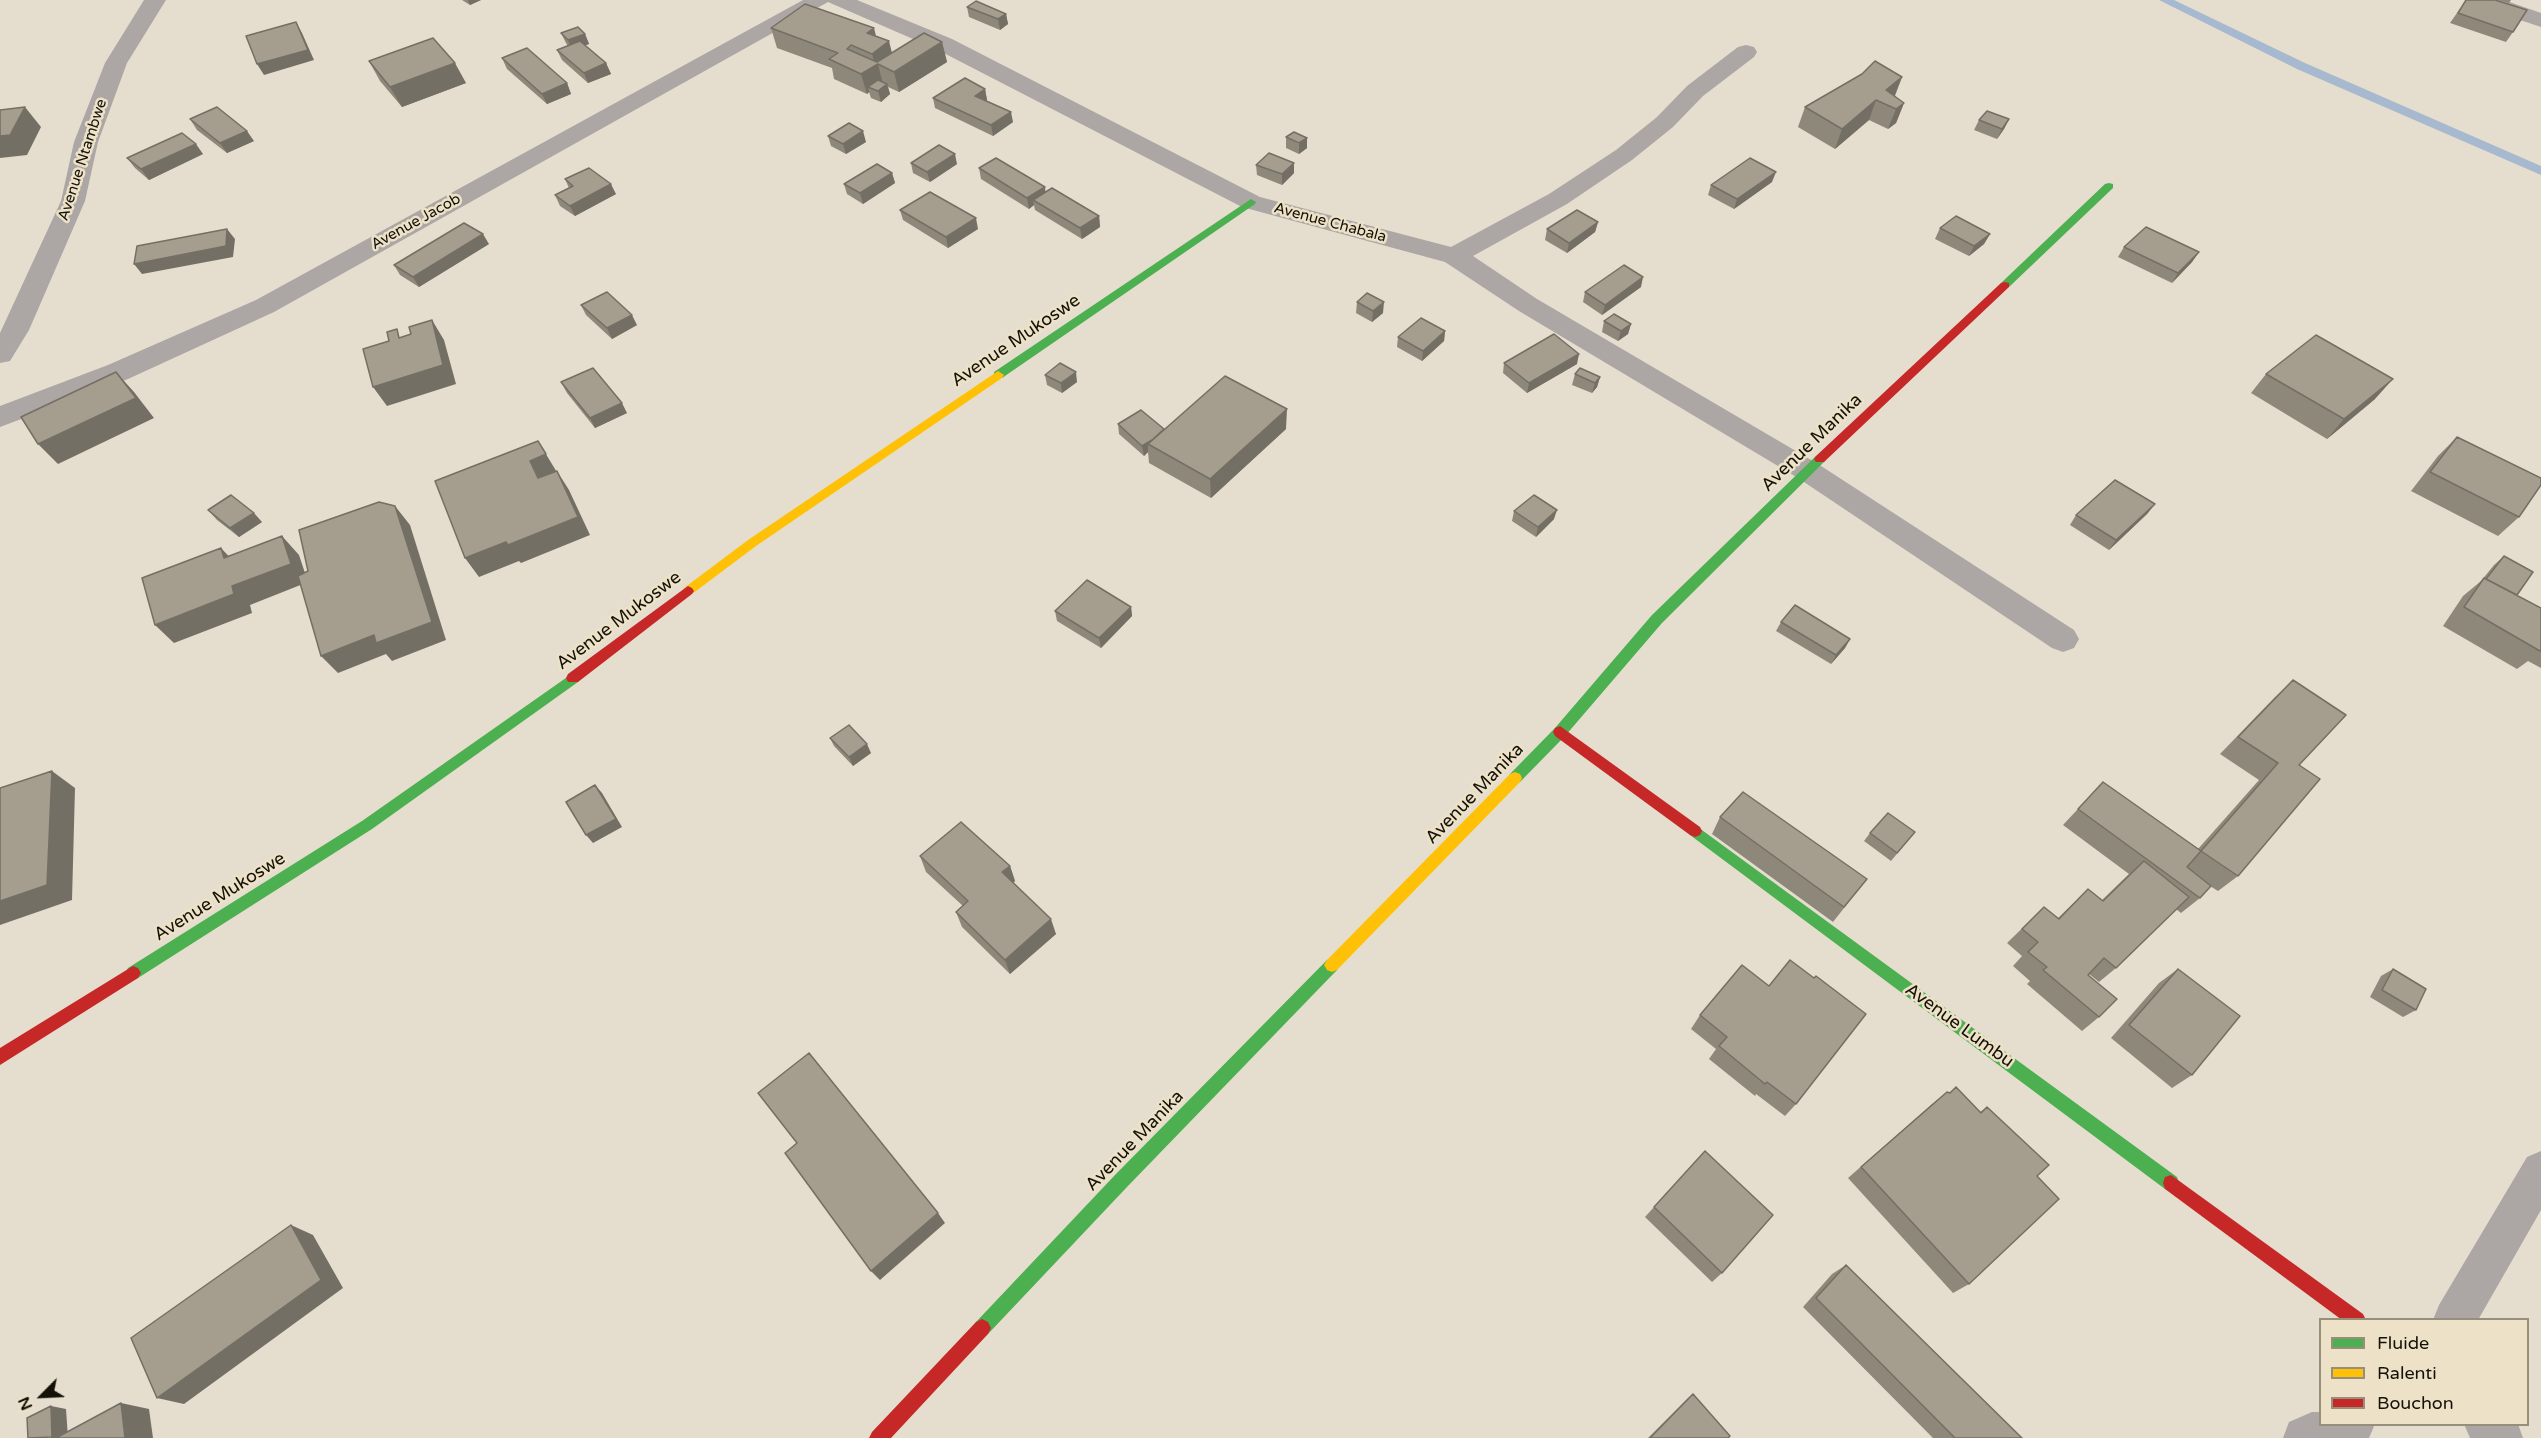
<!DOCTYPE html>
<style>
body{margin:0}
#map{position:relative;width:2541px;height:1438px;overflow:hidden;background:#e5decf;font-family:"Varela Round",sans-serif}
canvas{display:block}
.legend{position:absolute;left:2319px;top:1318px;width:210px;height:108px;box-sizing:border-box;background:#ede2c7;border:2px solid #978e7b;margin:0;padding:8px 10px;list-style:none;font-size:18px;color:#151108}
.legend li{display:flex;align-items:center;gap:12px;height:30px}
.legend b{width:30px;border:2px solid #978e7b}
.north{position:absolute;left:12px;top:1366px;width:60px;height:60px;-webkit-text-stroke:4px #ede2c7;paint-order:stroke;rotate:246deg;font-size:16px;font-weight:700;line-height:24px;text-align:center;color:#151108}
.north::after{content:'';display:block;margin:auto;width:21px;height:27px;background:#151108;clip-path:polygon(50% 0,100% 100%,50% 72%,0 100%)}
</style>
<div id="map">
<canvas width="2541" height="1438"></canvas>
<ul class="legend">
<li><b style="height:8px;background:#4caf50"></b>Fluide</li>
<li><b style="height:8px;background:#ffc107"></b>Ralenti</li>
<li><b style="height:8px;background:#c62828"></b>Bouchon</li>
</ul>
<div class="north">N</div>
</div>
<script>
const c = document.querySelector('canvas').getContext('2d');
c.lineJoin = 'round';
const shape = rows => new Path2D(rows.map(r => 'M' + r).join(''));
function fill(path, color) { c.fillStyle = color; c.fill(path, 'evenodd'); }
function strokePath(path, color, width, dash) { c.strokeStyle = color; c.lineWidth = width; c.lineCap = dash ? 'butt' : 'round'; c.setLineDash(dash || []); c.stroke(path); }
function write(font, color, halo, rows, align = 'center') {
  c.font = font + ' "Varela Round",sans-serif'; c.lineWidth = 5; c.setLineDash([]); c.textBaseline = 'middle'; c.strokeStyle = halo; c.fillStyle = color; for (const [text, x, y, turn = 0] of rows) {
    c.save(); c.translate(x, y); c.rotate((+turn || 0) * Math.PI / 180); c.textAlign = isNaN(turn) ? turn : align; if (halo) c.strokeText(text, 0, 0); c.fillText(text, 0, 0); c.restore();
  }
}
fill(shape([
 [2159,0,2174,0,2305,63,2541,166,2541,175,2297,69,2159,0]
]), '#a7b9ce');
fill(shape([
 [144,0,166,0,127,63,98,142,85,201,29,330,10,361,0,363,0,333,61,201,74,142,105,63,144,0],
 [803,0,857,0,952,39,1260,197,1451,247,1549,194,1616,150,1657,117,1687,86,1738,47,1746,45,1754,47,1757,52,1754,57,1703,96,1673,127,1632,160,1567,204,1473,256,1537,299,1818,464,2074,630,2079,639,2074,648,2063,652,2052,648,1798,478,1519,311,1445,262,1242,207,936,49,828,2,274,312,128,379,0,427,0,406,108,365,256,300,803,0],
 [2472,0,2504,0,2541,13,2541,27,2475,5,2472,0],
 [2541,1151,2541,1210,2478,1320,2433,1320,2439,1305,2527,1157,2541,1151],
 [2312,1412,2320,1412,2320,1424,2375,1424,2369,1438,2283,1438,2289,1422,2312,1412],
 [2464,1424,2518,1424,2523,1438,2470,1438,2464,1424]
]), '#aca6a5');
fill(shape([
 [2109,183,2113,184,2113,188,2009,287,2001,287,2001,283,2105,184,2109,183],
 [1251,199,1256,202,1255,204,1002,378,994,378,994,372,1251,199],
 [1820,455,1826,459,1824,462,1662,623,1565,736,1520,782,1515,784,1510,782,1508,778,1510,774,1555,728,1652,615,1816,456,1820,455],
 [573,673,578,674,580,678,578,682,372,829,138,978,133,980,128,978,125,973,128,968,362,821,573,673],
 [1695,825,2177,1177,2179,1183,2177,1189,2171,1191,2165,1189,1690,835,1688,831,1690,827,1695,825],
 [1332,958,1337,960,1340,965,1337,970,1127,1187,988,1334,982,1337,976,1334,973,1328,976,1322,1115,1175,1327,960,1332,958]
]), '#4caf50');
fill(shape([
 [998,371,1004,375,1002,378,756,546,692,594,684,594,682,591,684,588,748,540,998,371],
 [1515,772,1520,774,1522,778,1520,782,1337,970,1332,972,1327,970,1324,965,1327,960,1510,774,1515,772]
]), '#ffc107');
fill(shape([
 [2005,282,2009,283,2009,287,1824,462,1816,462,1814,459,1816,456,2001,283,2005,282],
 [688,586,692,588,694,591,692,594,578,682,568,682,566,678,568,674,688,586],
 [1560,726,1700,827,1702,831,1700,835,1695,837,1690,835,1555,736,1553,732,1555,728,1560,726],
 [133,966,138,968,141,973,138,978,0,1065,0,1048,133,966],
 [2171,1175,2363,1314,2366,1320,2342,1320,2165,1189,2163,1183,2165,1177,2171,1175],
 [982,1319,988,1322,991,1328,988,1334,891,1438,869,1438,872,1432,976,1322,982,1319]
]), '#c62828');
fill(shape([
 [462,0,481,0,470,5],
 [2466,0,2513,32,2506,42,2450,23],
 [2498,0,2511,0,2509,3],
 [967,7,1006,14,1008,24,1000,30,969,17],
 [771,28,876,36,892,53,942,42,947,62,899,92,888,87,890,94,881,102,871,98,869,92,867,94,834,79,832,68,777,48],
 [561,33,585,34,589,44,585,45,606,63,611,74,588,83,562,60,557,50,568,46,566,43],
 [502,58,567,83,571,94,547,104,507,69],
 [369,61,466,83,402,107,380,81],
 [1902,77,1895,96,1904,103,1896,123,1888,129,1869,120,1835,149,1798,127,1805,107],
 [985,89,987,100,986,100,1013,122,993,136,935,108,933,98],
 [190,119,254,141,227,153,197,130],
 [2009,119,2004,129,1997,139,1974,130,1979,120],
 [828,136,866,142,846,154,831,146],
 [1286,137,1307,148,1299,154,1286,148],
 [203,154,149,180,135,168,127,158],
 [911,163,957,164,930,182,913,173],
 [1256,165,1294,173,1282,185,1257,175],
 [979,168,1046,192,1099,216,1100,227,1082,239,1035,210,1034,205,1029,209,981,179],
 [892,173,895,183,863,204,847,194,844,184],
 [565,179,616,194,575,216,560,206,555,195,569,188],
 [1772,182,1734,209,1708,195,1711,185],
 [900,210,978,229,948,248,903,220],
 [1598,222,1595,232,1567,253,1545,240,1547,229],
 [1940,228,1990,234,1984,244,1969,256,1935,239],
 [489,244,419,287,400,275,394,265],
 [2124,247,2199,252,2192,262,2172,283,2118,257],
 [1641,287,1602,315,1583,302,1585,292],
 [1357,302,1383,313,1372,322,1356,313],
 [581,305,637,325,612,339,586,315],
 [1604,321,1631,324,1628,334,1618,341,1602,332],
 [1445,331,1444,341,1422,361,1397,347,1398,337],
 [1504,363,1577,364,1527,393,1503,373],
 [1575,374,1600,377,1597,387,1592,393,1572,385],
 [2266,374,2375,399,2327,439,2251,393],
 [1045,375,1077,382,1062,393,1047,385],
 [561,382,627,413,595,428,567,393],
 [1118,424,1164,429,1286,429,1211,498,1149,463,1148,452,1144,456,1119,434],
 [2457,437,2519,517,2498,536,2411,491,2438,456],
 [2155,504,2147,514,2109,550,2070,525,2076,515],
 [208,510,262,522,239,537,217,520],
 [1514,511,1554,519,1536,537,1512,521],
 [2504,556,2517,595,2541,608,2541,668,2528,661,2517,669,2443,626,2463,596,2481,581,2494,565],
 [1131,607,1132,616,1101,648,1057,621,1055,611],
 [1781,622,1850,639,1845,648,1831,664,1776,631],
 [2293,680,2299,765,2238,876,2218,891,2210,886,2200,898,2181,913,2176,909,2116,968,2099,982,2089,974,2088,975,2099,1017,2082,1031,2027,984,2030,981,2013,966,2022,956,2007,943,2044,907,2058,918,2088,889,2102,900,2129,874,2063,825,2103,782,2198,849,2259,780,2220,754,2274,698],
 [830,738,871,753,853,766,834,746],
 [1720,817,1867,879,1833,922,1712,834],
 [1915,832,1891,861,1864,841,1870,833],
 [920,856,1010,866,1015,881,1013,883,1056,934,1010,974,962,927,956,912,963,906,926,872],
 [1742,965,1796,1104,1785,1116,1756,1094,1755,1096,1709,1059,1716,1049,1691,1029,1700,1015],
 [2178,969,2192,1075,2172,1088,2111,1038,2159,983],
 [2393,969,2416,1010,2403,1017,2370,997,2381,976],
 [1956,1087,1980,1112,1987,1107,2037,1176,1969,1284,1953,1293,1848,1178,1932,1104,1947,1092,1949,1093],
 [1654,1207,1722,1273,1712,1282,1645,1217],
 [1846,1265,2022,1438,1933,1438,1803,1307,1832,1274],
 [1693,1394,1728,1438,1648,1438,1688,1398]
]), '#8e887b');
fill(shape([
 [468,0,481,0,470,5],
 [1006,14,1008,24,1000,30,998,19],
 [296,22,302,33,314,60,264,75,257,64],
 [874,28,879,48,867,33],
 [585,34,589,44,572,50,568,40],
 [889,41,894,61,878,64,883,84,868,87,869,92,867,94,861,74,875,65,872,54],
 [942,42,947,62,899,92,894,72],
 [455,63,466,83,402,107,390,87],
 [606,63,611,74,588,83,584,73],
 [1902,77,1894,97,1886,90],
 [567,83,571,94,547,104,542,94],
 [887,84,890,94,881,102,878,91],
 [985,89,987,100,977,106,975,96],
 [1876,100,1869,120,1835,149,1842,129],
 [1904,103,1896,123,1888,129,1896,109],
 [25,107,41,127,27,155,0,158,0,136],
 [1011,112,1013,122,993,136,991,125],
 [2009,119,2004,129,1997,139,2002,129],
 [247,131,254,141,227,153,220,143],
 [863,131,866,142,846,154,843,144],
 [1307,138,1307,148,1299,154,1299,143],
 [196,144,203,154,149,180,141,169],
 [955,154,957,164,930,182,927,172],
 [1294,163,1294,173,1282,185,1282,174],
 [1776,172,1772,182,1734,209,1737,199],
 [892,173,895,183,863,204,860,193],
 [611,184,616,194,575,216,570,206],
 [1045,187,1046,197,1033,200,1034,205,1029,209,1027,198],
 [1099,216,1100,227,1082,239,1080,228],
 [976,218,978,229,948,248,946,237],
 [1598,222,1595,232,1567,253,1569,243],
 [227,229,235,239,233,257,142,274,134,264],
 [483,234,489,244,419,287,413,277],
 [1990,234,1984,244,1969,256,1974,246],
 [2199,252,2192,262,2172,283,2178,273],
 [1643,277,1641,287,1602,315,1605,305],
 [1384,302,1383,313,1372,322,1373,311],
 [632,315,637,325,612,339,607,328],
 [432,320,444,340,456,384,387,406,373,387],
 [1631,324,1628,334,1618,341,1621,331],
 [1445,331,1444,341,1422,361,1423,351],
 [1579,354,1577,364,1527,393,1529,383],
 [116,372,134,392,154,418,58,464,38,444],
 [1076,372,1077,382,1062,393,1061,383],
 [1600,377,1597,387,1592,393,1595,383],
 [2393,379,2375,399,2327,439,2344,419],
 [622,403,627,413,595,428,590,418],
 [1287,409,1286,429,1211,498,1210,479],
 [1166,431,1148,444,1148,452,1144,456,1142,446],
 [538,441,558,474,538,478,530,461],
 [557,471,569,490,590,535,521,563,519,561,479,577,465,558],
 [2155,504,2147,514,2109,550,2116,540],
 [395,506,410,525,446,640,392,661,386,654,338,673,321,656],
 [1557,510,1554,519,1536,537,1538,527],
 [254,513,262,522,239,537,230,528],
 [282,536,299,555,308,582,250,605,252,613,174,643,155,625,232,586],
 [221,548,238,566,224,558],
 [1131,607,1132,616,1101,648,1099,638],
 [1850,639,1845,648,1831,664,1836,655],
 [867,744,871,753,853,766,849,757],
 [52,771,75,788,72,900,0,925,0,901],
 [595,785,602,793,622,827,593,843,586,835],
 [1010,866,1015,881,1007,888,1002,872],
 [1051,919,1056,934,1010,974,1005,960],
 [938,1213,945,1223,880,1280,871,1271],
 [291,1225,313,1235,343,1288,184,1404,157,1398],
 [121,1403,149,1409,153,1438,125,1438],
 [51,1406,66,1409,68,1438,51,1438]
]), '#746f64');
const building = shape([
 [2466,0,2495,0,2527,10,2513,32,2458,13,2466,0],
 [976,1,1006,14,998,19,967,7,976,1],
 [805,4,874,28,867,33,889,41,872,54,851,45,847,49,877,62,924,33,942,42,894,72,878,64,861,74,829,59,838,53,771,28,805,4],
 [296,22,308,50,257,64,246,36,296,22],
 [578,27,585,34,568,40,561,33,578,27],
 [433,38,455,63,390,87,369,61,433,38],
 [580,41,606,63,584,73,557,50,580,41],
 [527,48,567,83,542,94,502,58,527,48],
 [1875,61,1902,77,1886,90,1904,103,1896,109,1876,100,1842,129,1805,107,1862,74,1875,61],
 [965,78,985,89,975,96,1011,112,991,125,933,98,965,78],
 [878,80,887,84,878,91,868,87,878,80],
 [25,107,10,135,0,136,0,110,25,107],
 [217,107,247,131,220,143,190,119,217,107],
 [1987,111,2009,119,2002,129,1979,120,1987,111],
 [849,123,863,131,843,144,828,136,849,123],
 [1294,132,1307,138,1299,143,1286,137,1294,132],
 [182,133,196,144,141,169,127,158,182,133],
 [939,145,955,154,927,172,911,163,939,145],
 [1269,153,1294,163,1282,174,1256,165,1269,153],
 [996,158,1045,187,1027,198,979,168,996,158],
 [1750,158,1776,172,1737,199,1711,185,1750,158],
 [877,164,892,173,860,193,844,184,877,164],
 [589,168,611,184,570,206,555,195,573,186,565,179,589,168],
 [1052,188,1099,216,1080,228,1033,200,1052,188],
 [930,192,976,218,946,237,900,210,930,192],
 [1577,210,1598,222,1569,243,1547,229,1577,210],
 [1956,216,1990,234,1974,246,1940,228,1956,216],
 [464,223,483,234,413,277,394,265,464,223],
 [2146,227,2199,252,2178,273,2124,247,2146,227],
 [227,229,226,246,134,264,137,246,227,229],
 [1624,265,1643,277,1605,305,1585,292,1624,265],
 [607,292,632,315,607,328,581,305,607,292],
 [1367,293,1384,302,1373,311,1357,302,1367,293],
 [1614,314,1631,324,1621,331,1604,321,1614,314],
 [1421,318,1445,331,1423,351,1398,337,1421,318],
 [432,320,443,365,373,387,363,349,389,341,387,332,397,329,399,338,411,334,409,327,432,320],
 [1554,334,1579,354,1529,383,1504,363,1554,334],
 [2316,335,2393,379,2344,419,2266,374,2316,335],
 [1060,363,1076,372,1061,383,1045,375,1060,363],
 [593,368,622,403,590,418,561,382,593,368],
 [1580,368,1600,377,1595,383,1575,374,1580,368],
 [116,372,136,398,38,444,21,417,116,372],
 [1225,376,1287,409,1210,479,1148,444,1225,376],
 [1141,410,1164,429,1152,440,1142,446,1118,424,1141,410],
 [2457,437,2541,478,2541,485,2519,517,2430,472,2457,437],
 [538,441,546,454,530,461,538,478,557,471,578,517,508,545,506,542,465,558,435,481,538,441],
 [2115,480,2155,504,2116,540,2076,515,2115,480],
 [231,495,254,513,230,528,208,510,231,495],
 [1534,495,1557,510,1538,527,1514,511,1534,495],
 [379,502,395,506,432,622,376,643,374,635,321,656,298,576,308,571,299,530,379,502],
 [282,536,291,564,232,586,234,594,155,625,142,578,221,548,224,558,282,536],
 [2504,556,2533,572,2517,595,2486,579,2504,556],
 [2484,578,2541,608,2541,650,2540,651,2464,607,2484,578],
 [1087,580,1131,607,1099,638,1055,611,1087,580],
 [1795,605,1850,639,1836,655,1781,622,1795,605],
 [2293,680,2346,715,2299,765,2320,779,2238,876,2201,851,2278,763,2238,737,2293,680],
 [849,725,867,744,849,757,830,738,849,725],
 [52,771,47,885,0,901,0,788,52,771],
 [2103,782,2201,851,2187,867,2211,886,2200,898,2078,809,2103,782],
 [595,785,616,819,586,835,566,802,595,785],
 [1743,792,1867,879,1844,907,1720,817,1743,792],
 [1888,813,1915,832,1897,853,1870,833,1888,813],
 [961,822,1010,866,1002,872,1051,919,1005,960,956,912,968,901,920,856,961,822],
 [2144,861,2189,897,2116,968,2104,958,2088,975,2117,999,2099,1017,2043,970,2047,967,2028,952,2038,942,2022,929,2044,907,2059,919,2088,889,2103,901,2144,861],
 [1790,960,1814,978,1816,976,1866,1014,1796,1104,1767,1082,1765,1084,1719,1046,1727,1037,1700,1015,1742,965,1769,986,1790,960],
 [2178,969,2240,1016,2192,1075,2129,1025,2178,969],
 [2393,969,2426,989,2416,1010,2382,990,2393,969],
 [809,1053,938,1213,871,1271,785,1153,797,1143,758,1093,809,1053],
 [1956,1087,1981,1113,1987,1107,2049,1165,2037,1176,2059,1199,1969,1284,1861,1167,1947,1092,1950,1093,1956,1087],
 [1705,1151,1773,1215,1722,1273,1654,1207,1705,1151],
 [291,1225,321,1280,157,1398,131,1338,291,1225],
 [1846,1265,2022,1438,1955,1438,1816,1298,1846,1265],
 [1693,1394,1730,1436,1728,1438,1650,1438,1693,1394],
 [121,1403,125,1438,56,1438,121,1403],
 [51,1406,52,1437,28,1438,27,1418,51,1406]
]);
fill(building, '#a59e8f');
strokePath(building, '#746f64', 1.5);
write('15px', '#151108', '#ede2c7', [
 ["Avenue Ntambwe",83,160,-72],
 ["Avenue Jacob",416,222,-29],
 ["Avenue Chabala",1330,223,15]
]);
write('18px', '#151108', '#ede2c7', [
 ["Avenue Mukoswe",1016,341,-34],
 ["Avenue Manika",1812,443,-44],
 ["Avenue Mukoswe",619,621,-37],
 ["Avenue Manika",1475,794,-46],
 ["Avenue Mukoswe",220,897,-32],
 ["Avenue Lumbu",1959,1026,36],
 ["Avenue Manika",1135,1141,-46]
]);
</script>
